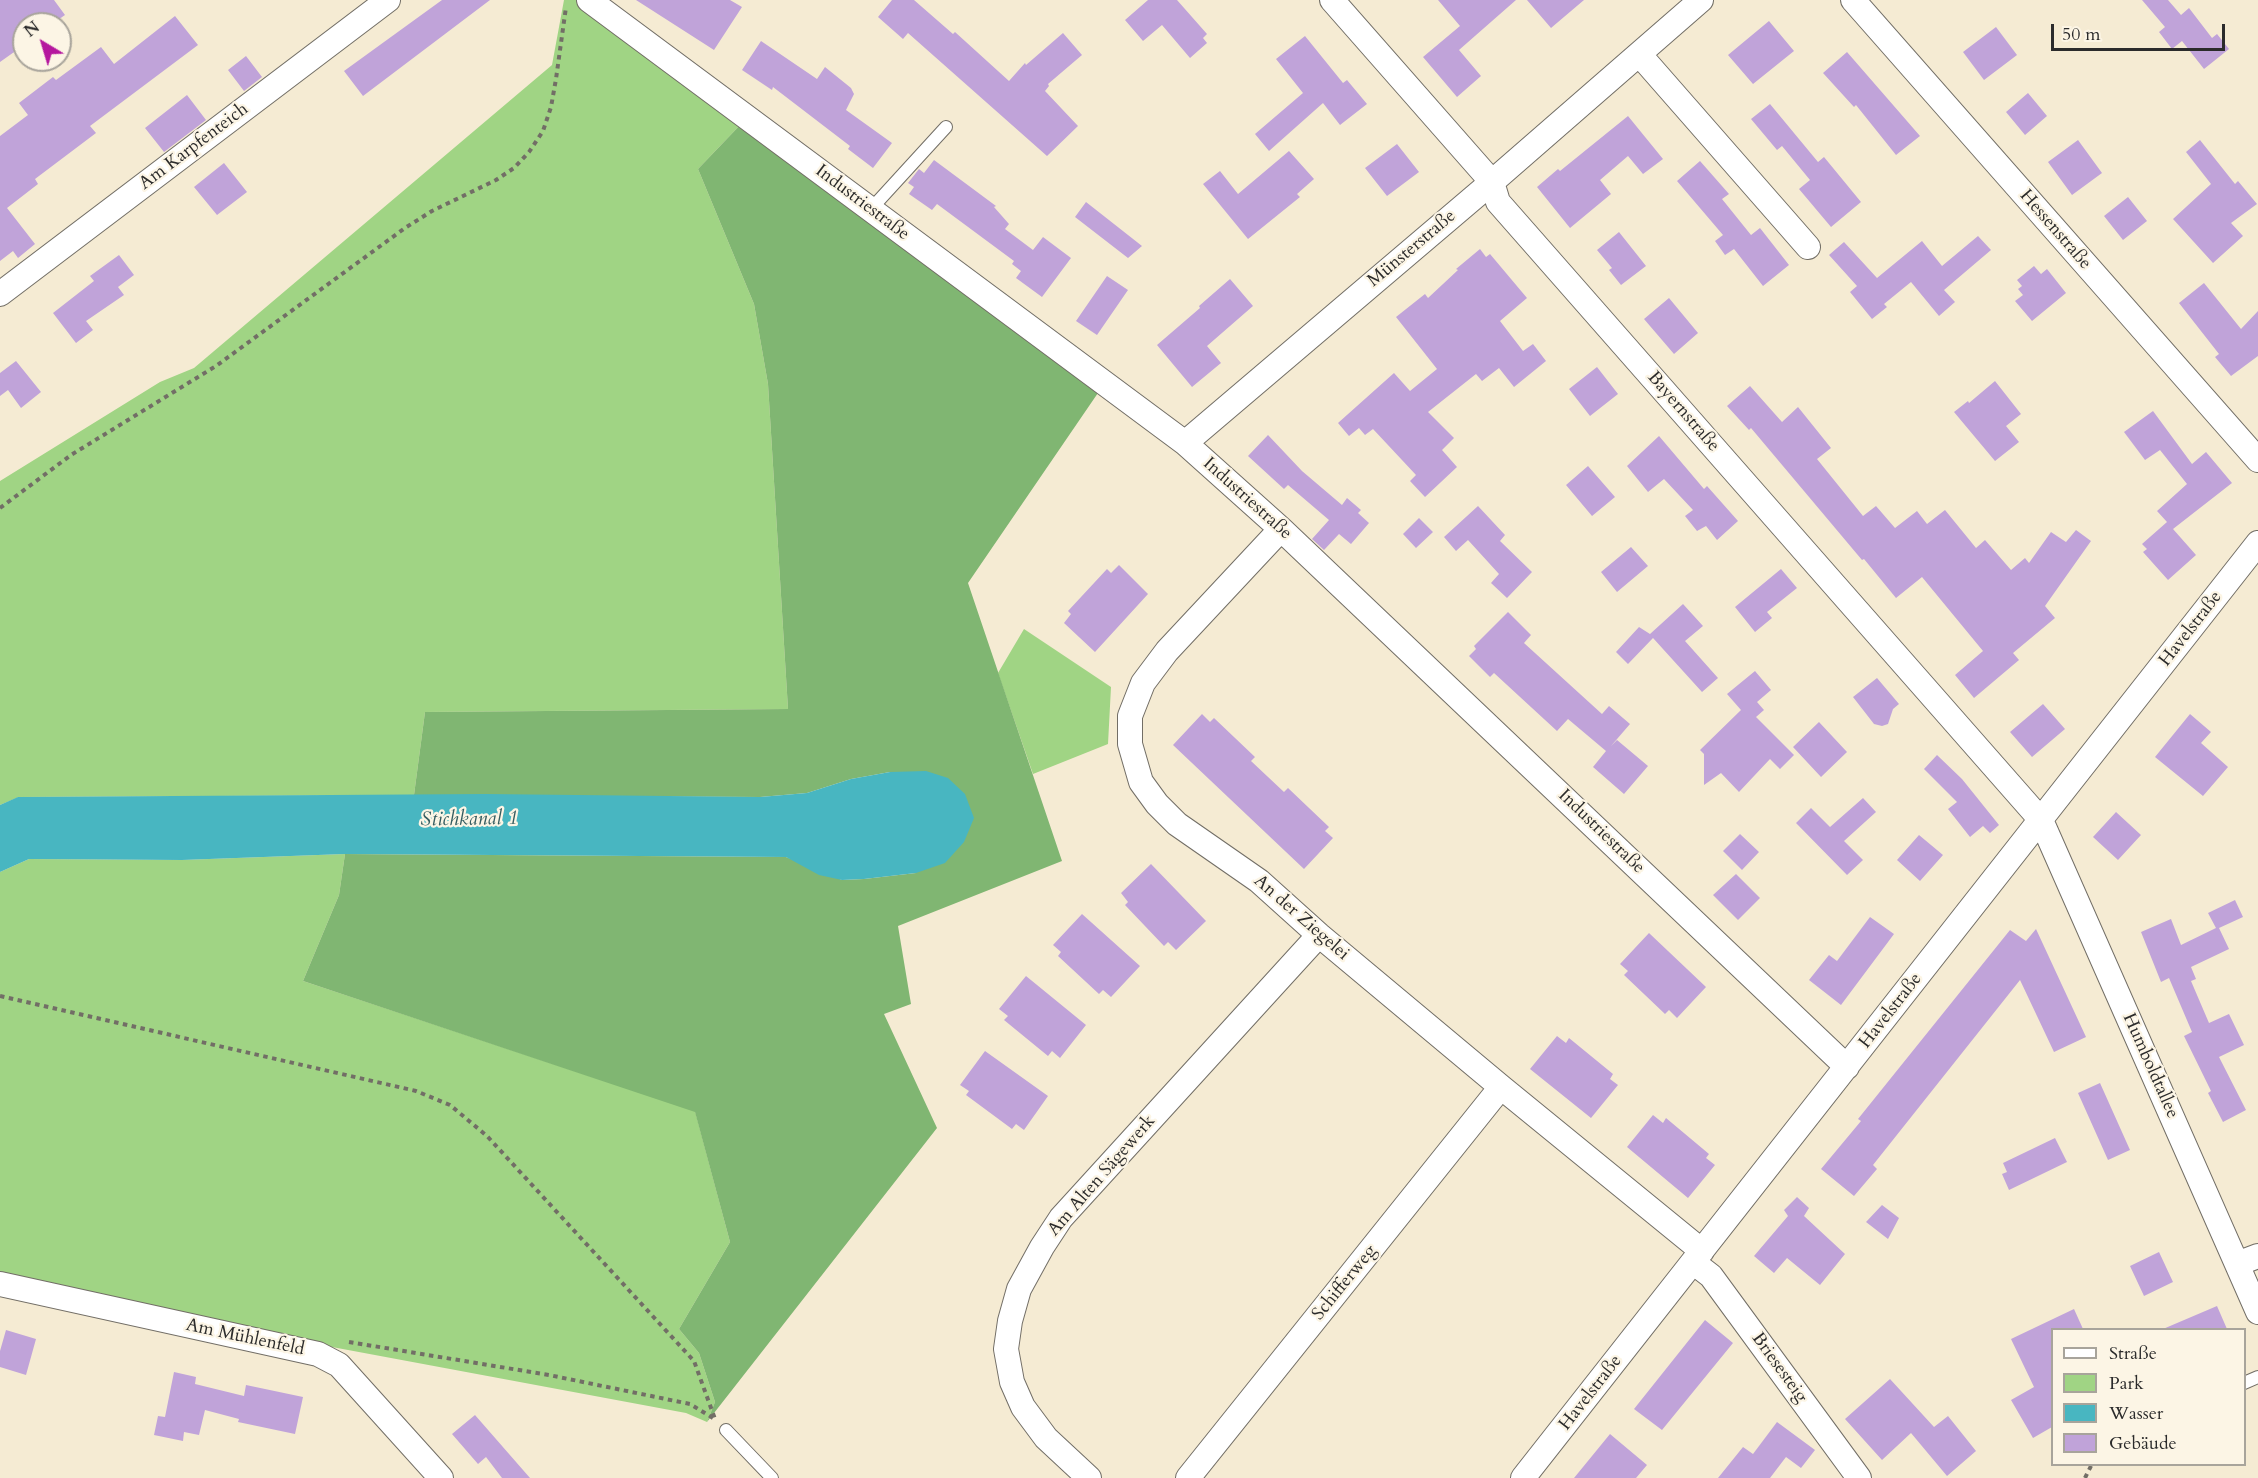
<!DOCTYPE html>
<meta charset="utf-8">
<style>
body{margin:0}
#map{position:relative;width:2258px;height:1478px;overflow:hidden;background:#f5ebd3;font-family:Cardo,serif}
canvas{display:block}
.legend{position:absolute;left:2051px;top:1328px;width:195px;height:138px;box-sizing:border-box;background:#fcf5e5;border:2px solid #a8a49b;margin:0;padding:8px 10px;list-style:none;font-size:18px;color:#2b2b2b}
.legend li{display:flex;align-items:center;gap:12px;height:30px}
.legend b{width:30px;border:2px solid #a8a49b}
.north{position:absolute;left:12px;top:12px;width:60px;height:60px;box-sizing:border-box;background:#fcf5e5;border:2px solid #a8a49b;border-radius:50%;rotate:322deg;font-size:16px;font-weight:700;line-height:24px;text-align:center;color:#2b2b2b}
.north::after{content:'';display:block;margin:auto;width:21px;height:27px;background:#b5179e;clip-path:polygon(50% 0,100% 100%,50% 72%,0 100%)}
.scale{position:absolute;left:2051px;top:24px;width:174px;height:27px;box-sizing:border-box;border:3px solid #2b2b2b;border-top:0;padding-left:8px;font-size:18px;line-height:21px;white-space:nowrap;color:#2b2b2b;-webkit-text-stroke:4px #fcf5e5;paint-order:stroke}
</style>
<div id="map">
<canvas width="2258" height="1478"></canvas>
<ul class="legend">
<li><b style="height:8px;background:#fff"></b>Straße</li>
<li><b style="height:16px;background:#a0d484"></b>Park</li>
<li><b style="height:16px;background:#48b6c1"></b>Wasser</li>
<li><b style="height:16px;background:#c0a3d9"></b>Gebäude</li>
</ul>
<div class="north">N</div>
<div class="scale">50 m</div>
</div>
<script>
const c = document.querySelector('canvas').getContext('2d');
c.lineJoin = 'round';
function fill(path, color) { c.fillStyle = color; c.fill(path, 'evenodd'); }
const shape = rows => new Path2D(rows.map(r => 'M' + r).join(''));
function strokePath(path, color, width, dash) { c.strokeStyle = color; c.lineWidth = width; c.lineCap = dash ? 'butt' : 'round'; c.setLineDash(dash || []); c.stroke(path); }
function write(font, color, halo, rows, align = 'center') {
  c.font = font + ' Cardo,serif'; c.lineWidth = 4.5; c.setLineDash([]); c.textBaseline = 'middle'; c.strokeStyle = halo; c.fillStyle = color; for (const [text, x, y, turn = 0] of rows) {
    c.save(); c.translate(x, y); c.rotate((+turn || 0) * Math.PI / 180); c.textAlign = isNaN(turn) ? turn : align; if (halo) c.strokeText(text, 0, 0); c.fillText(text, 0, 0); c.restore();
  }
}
fill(shape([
 [564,0,583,0,743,122,698,169,754,304,768,384,788,709,425,712,414,795,19,797,0,805,0,481,160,382,194,368,552,65],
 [1024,629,1111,687,1108,744,1033,774,998,673],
 [345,854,339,895,303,981,695,1111,730,1242,679,1329,699,1353,715,1402,707,1422,686,1413,332,1347,0,1274,0,872,29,859,182,860]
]), '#a0d484');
fill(shape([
 [743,122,1100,390,968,583,1062,861,898,926,911,1004,884,1014,937,1128,707,1422,715,1402,699,1353,679,1329,730,1242,695,1112,303,981,339,895,345,854,786,857,842,880,864,879,916,873,890,772,851,779,807,793,760,797,414,795,425,712,788,709,768,384,754,304,698,169]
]), '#80b672');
fill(shape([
 [926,771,948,778,965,794,974,818,964,842,945,863,916,873,864,879,842,880,819,875,786,857,345,854,182,860,29,859,0,872,0,805,18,797,485,794,760,797,807,793,851,779,890,772]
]), '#48b6c1');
fill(shape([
 [0,0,54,0,65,15,52,24,24,24,24,45,0,62],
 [442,0,490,0,363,96,344,71],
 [636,0,730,0,742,7,714,50],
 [892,0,914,0,953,34,955,32,1009,81,1025,63,1026,65,1063,33,1082,55,1048,84,1049,86,1045,91,1078,126,1047,156,908,33,903,39,878,17],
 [1148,0,1177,0,1207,34,1203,38,1207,43,1190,58,1162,25,1143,41,1125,20],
 [1438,0,1516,0,1459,50,1481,76,1457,97,1423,57,1460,26],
 [1527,0,1584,0,1551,28],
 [2142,0,2168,0,2181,15,2189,8,2212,38,2217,34,2229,49,2204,69,2182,41,2172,49,2159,32,2165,27],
 [175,16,198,45,90,126,96,133,35,179,38,184,7,208,35,244,18,258,13,251,0,261,0,136,28,115,19,103,53,77,56,80,101,47,114,64],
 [1769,21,1794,51,1753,84,1728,55],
 [1996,27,2017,55,1984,80,1963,52],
 [1305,36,1343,83,1347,80,1367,104,1340,125,1323,103,1269,151,1255,134,1303,93,1276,59],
 [761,41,817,79,825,67,851,88,854,94,846,110,892,143,873,168,848,149,850,146,773,87,772,90,742,70],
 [1847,52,1920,136,1896,155,1856,105,1854,107,1823,73],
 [246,56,262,77,244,91,228,70],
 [2028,93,2047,116,2025,135,2006,112],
 [187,95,206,120,164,152,145,128],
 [1770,104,1818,162,1824,157,1861,202,1831,227,1799,189,1810,180,1782,146,1777,150,1751,119],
 [1628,116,1663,159,1643,174,1628,156,1600,180,1611,194,1570,228,1537,187,1558,169,1560,171],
 [2078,140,2102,173,2072,195,2048,162],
 [2200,140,2235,184,2238,181,2257,204,2231,223,2243,236,2213,263,2173,219,2211,184,2186,152],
 [1397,144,1419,172,1387,196,1365,168],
 [1289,151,1314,179,1297,194,1300,197,1248,239,1203,184,1220,171,1238,194],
 [934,160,996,206,994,207,1009,224,1005,229,1033,250,1043,237,1071,258,1042,297,1016,278,1021,271,1012,264,1014,261,937,204,932,210,909,194,914,187,908,183,919,169,924,173],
 [1700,161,1729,194,1722,199,1751,235,1760,228,1789,265,1763,286,1734,249,1725,255,1715,241,1723,235,1677,181],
 [224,163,247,192,217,215,194,187],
 [2128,197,2147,221,2123,240,2104,216],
 [1086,202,1142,246,1128,258,1075,217],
 [1619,232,1646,266,1621,285,1609,270,1612,268,1597,250],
 [1978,236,1991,250,1944,290,1955,302,1939,316,1911,282,1884,304,1887,307,1872,319,1850,292,1857,286,1829,255,1844,242,1877,278,1922,241,1942,266],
 [1480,249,1486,257,1490,254,1527,298,1500,321,1523,351,1533,344,1546,361,1514,387,1499,368,1482,381,1476,374,1428,412,1454,438,1442,450,1457,467,1425,497,1410,481,1416,475,1373,429,1365,435,1359,428,1349,436,1338,423,1394,373,1410,391,1437,369,1396,317,1425,294,1428,298,1458,270,1456,269],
 [119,255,134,275,118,287,124,295,86,321,93,330,76,343,53,313,94,281,90,276],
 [2034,266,2041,274,2047,269,2066,293,2032,321,2015,301,2023,295,2018,289,2022,286,2017,280],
 [1107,276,1128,290,1097,335,1076,321],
 [1230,279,1253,306,1207,346,1221,363,1192,387,1157,345,1200,308,1199,306],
 [2204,283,2241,329,2258,311,2258,356,2231,376,2215,357,2219,354,2179,303],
 [1669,298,1698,333,1674,354,1644,319],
 [16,361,41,392,21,408,8,390,0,396,0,373],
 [1597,367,1618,394,1590,416,1569,389],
 [1995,381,2021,414,2006,426,2019,442,1995,461,1954,412,1968,401,1969,403],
 [1750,386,1782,422,1798,407,1831,448,1817,459,1863,516,1876,506,1895,528,1917,511,1927,524,1945,510,1976,548,1985,540,2011,570,2025,558,2029,563,2051,532,2066,542,2076,530,2091,541,2045,606,2055,618,2013,653,2019,660,1974,698,1955,675,1983,651,1922,577,1896,598,1864,559,1862,560,1751,428,1749,430,1727,406],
 [2153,411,2192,464,2206,452,2232,483,2173,529,2196,555,2168,580,2143,552,2147,549,2142,544,2167,522,2157,511,2187,484,2160,450,2145,460,2124,432],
 [1268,435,1302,471,1342,505,1347,498,1361,510,1358,513,1369,523,1351,544,1339,534,1324,550,1312,539,1329,520,1288,485,1284,489,1248,456],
 [1659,436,1704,489,1707,486,1738,521,1717,540,1706,526,1697,531,1685,516,1693,510,1664,479,1648,492,1627,466],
 [1588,466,1615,497,1592,516,1566,485],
 [1478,506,1505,535,1500,541,1532,572,1507,598,1491,583,1499,574,1468,540,1456,551,1444,537],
 [1419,518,1433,532,1416,548,1403,534],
 [1631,547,1648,566,1617,592,1601,572],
 [1119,565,1148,594,1095,652,1064,623,1071,614,1068,611,1107,569,1111,573],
 [1781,569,1797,588,1767,612,1772,618,1755,632,1735,607],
 [1683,604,1703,626,1685,641,1718,678,1702,692,1653,638,1628,664,1616,652,1639,627,1650,634],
 [1508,612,1531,635,1524,643,1602,714,1609,706,1630,724,1611,746,1617,740,1648,766,1624,794,1593,767,1606,751,1568,719,1557,731,1494,673,1490,677,1469,656,1476,649,1474,646],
 [1755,671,1771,690,1757,702,1764,710,1756,717,1794,755,1780,769,1770,759,1739,792,1721,773,1704,785,1704,754,1700,750,1741,710,1727,694],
 [1877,678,1899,704,1893,709,1888,724,1882,726,1874,724,1853,697],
 [2043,704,2065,729,2032,757,2010,732],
 [1202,714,1210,722,1214,718,1255,757,1251,761,1284,792,1288,788,1329,827,1325,831,1333,838,1304,869,1173,745],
 [2190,714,2211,732,2201,743,2228,767,2203,796,2155,757],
 [1819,722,1847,752,1821,777,1793,747],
 [1937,755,1962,779,1999,825,1990,833,1983,826,1970,837,1948,809,1957,802,1924,769],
 [1863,798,1876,812,1844,841,1863,860,1847,875,1796,823,1811,808,1830,827],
 [2116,812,2141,835,2118,860,2093,837],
 [1740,834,1759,852,1742,870,1723,851],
 [1919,835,1943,855,1920,881,1897,860],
 [1151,864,1206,921,1176,950,1168,942,1164,946,1125,905,1128,902,1121,893],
 [1736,874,1760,898,1738,920,1713,895],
 [2235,900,2243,917,2219,928,2229,949,2191,967,2196,979,2191,981,2209,1023,2229,1014,2244,1045,2219,1057,2246,1110,2223,1122,2208,1093,2211,1091,2184,1036,2192,1032,2169,978,2161,982,2141,932,2171,919,2181,945,2216,928,2208,913],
 [1082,914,1140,966,1111,997,1103,990,1099,994,1058,956,1061,952,1053,945],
 [1870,917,1894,934,1841,1005,1809,980,1829,955,1837,961],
 [2036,929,2086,1037,2054,1052,2020,980,1873,1165,1877,1169,1854,1196,1821,1169,1861,1121,1858,1119,2010,930,2026,941],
 [1649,933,1706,987,1677,1018,1669,1010,1665,1014,1624,975,1628,971,1620,964],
 [1026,976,1086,1025,1060,1058,1052,1051,1048,1056,1004,1020,1008,1016,999,1009],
 [1557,1036,1566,1043,1569,1038,1613,1074,1610,1079,1618,1085,1591,1118,1530,1069],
 [985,1051,1048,1096,1024,1130,1016,1124,1012,1129,966,1095,969,1091,960,1085],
 [2100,1083,2130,1150,2108,1160,2078,1093],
 [1653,1115,1663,1123,1666,1118,1709,1154,1706,1158,1715,1165,1688,1198,1627,1147],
 [2055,1138,2067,1162,2009,1190,2002,1174,2007,1172,2003,1163],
 [1797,1197,1809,1208,1804,1216,1845,1254,1820,1285,1787,1258,1774,1273,1754,1256,1788,1216,1784,1210],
 [1882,1205,1899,1218,1888,1239,1866,1222],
 [2159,1252,2173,1282,2144,1296,2130,1266],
 [2217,1306,2227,1329,2163,1329],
 [2074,1309,2083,1329,2052,1329,2052,1427,2033,1438,2011,1400,2034,1387,2011,1339],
 [1705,1320,1733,1343,1662,1430,1634,1409],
 [6,1330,36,1339,26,1375,0,1367,0,1351],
 [174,1372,196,1377,195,1384,244,1396,246,1385,303,1397,295,1434,238,1422,239,1419,205,1410,199,1435,184,1432,183,1441,154,1435,158,1416,165,1417],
 [1890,1379,1934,1427,1948,1416,1976,1451,1947,1476,1911,1433,1882,1460,1845,1419],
 [475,1415,530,1478,502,1478,486,1457,478,1464,452,1434],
 [1777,1422,1815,1450,1801,1468,1786,1457,1770,1478,1718,1478,1743,1447,1753,1454],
 [1610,1434,1647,1465,1636,1478,1574,1478]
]), '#c0a3d9');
const service = shape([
 [871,209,946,127],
 [2244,1383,2258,1377],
 [726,1430,772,1478]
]);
const minor = shape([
 [589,0,1185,443,1281,529,1847,1067],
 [1332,0,1492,182,1498,202,2041,820,2258,1312],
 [1853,0,2258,460],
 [1639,54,1808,247],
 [0,294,388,0],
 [1185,443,1492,182,1701,0],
 [1281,529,1167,651,1143,683,1130,716,1130,744,1141,782,1157,804,1177,824,1259,881,1319,935,1501,1087,1702,1251],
 [1693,1262,1711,1276,1859,1478],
 [2237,1264,2258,1256],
 [0,1284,318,1354,339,1365,441,1478],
 [1089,1478,1046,1438,1023,1407,1012,1382,1006,1349,1010,1321,1019,1289,1042,1247,1061,1218,1319,935],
 [1188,1478,1501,1087],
 [1523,1478,2258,543]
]);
strokePath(service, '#726e66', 14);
strokePath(minor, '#726e66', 26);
strokePath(shape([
 [0,508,71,455,216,366,405,228,432,211,496,180,514,168,529,152,543,131,551,107,556,79,566,7],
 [0,996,416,1091,450,1105,487,1136,694,1361,715,1419],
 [349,1342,549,1375,690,1404,713,1418],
 [2085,1478,2092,1464]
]), '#726e66', 4, [4.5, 4.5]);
strokePath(service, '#fff', 12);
strokePath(minor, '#fff', 24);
write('18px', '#2b2b2b', '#fcf5e5', [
 ["Am Karpfenteich",194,147,-37],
 ["Industriestraße",862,203,37],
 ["Hessenstraße",2055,230,49],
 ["Münsterstraße",1412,249,-40],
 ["Bayernstraße",1683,412,49],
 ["Industriestraße",1247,499,42],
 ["Havelstraße",2191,629,-52],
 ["Industriestraße",1601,832,44],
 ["An der Ziegelei",1301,918,41],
 ["Havelstraße",1891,1011,-52],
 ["Humboldtallee",2150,1066,66],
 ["Am Alten Sägewerk",1102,1176,-49],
 ["Schifferweg",1345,1283,-51],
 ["Am Mühlenfeld",245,1338,12],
 ["Briesesteig",1779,1368,54],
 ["Havelstraße",1591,1393,-52]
]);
write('italic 20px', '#355c60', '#fcf5e5', [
 ["Stichkanal 1",469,820,-1]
]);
</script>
